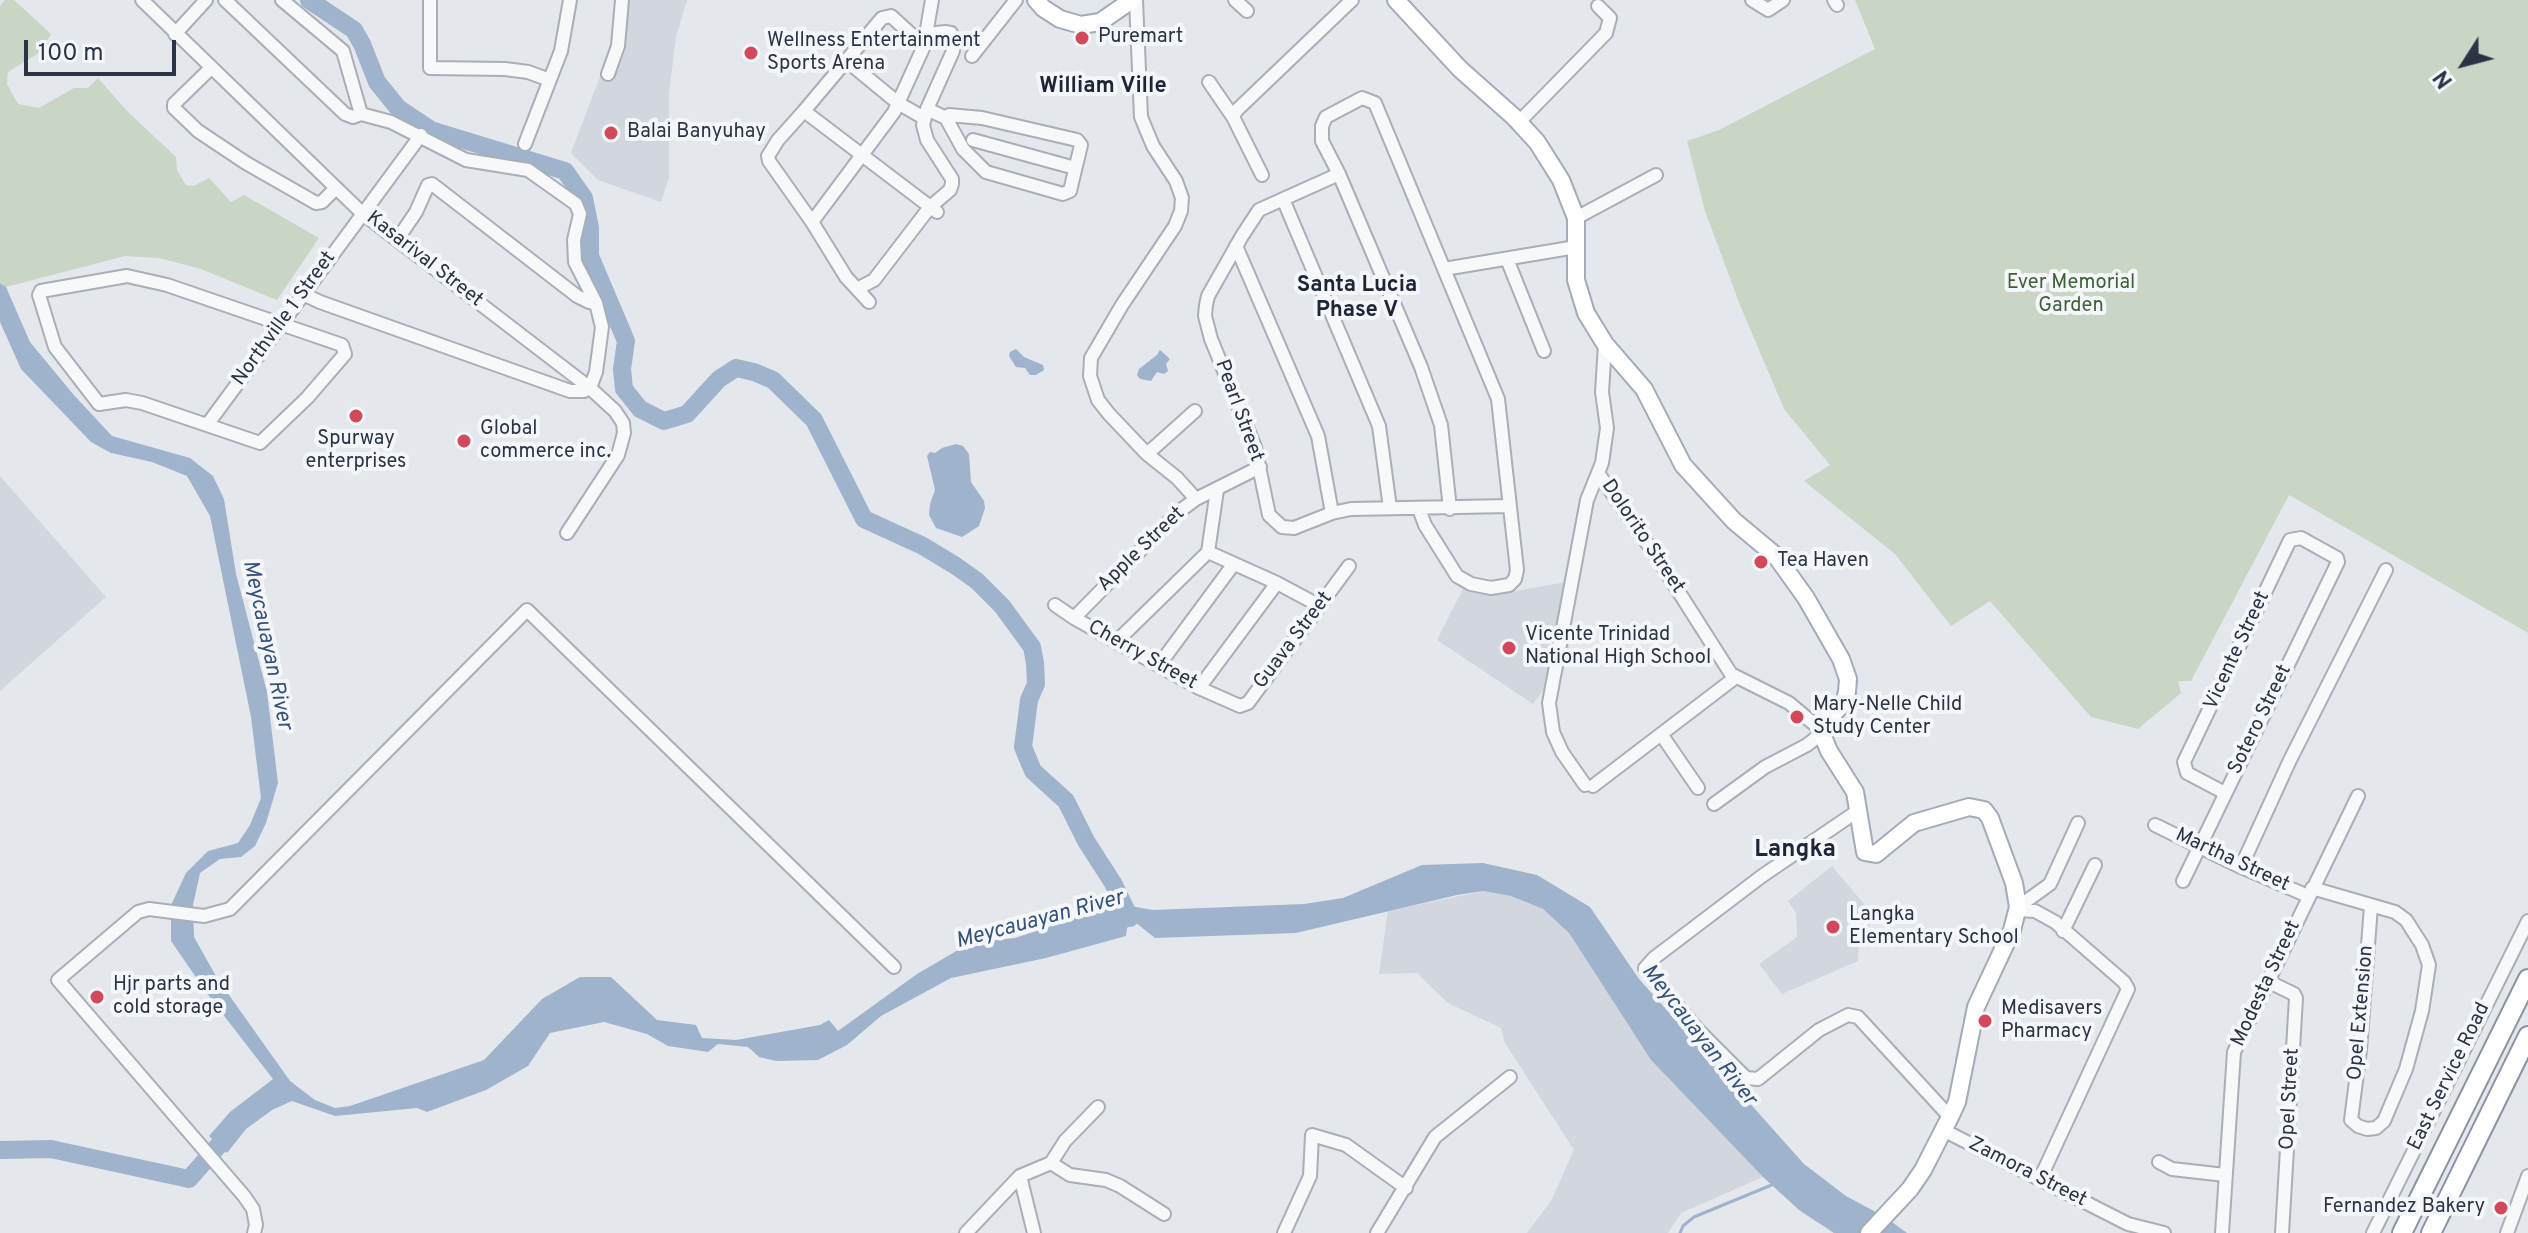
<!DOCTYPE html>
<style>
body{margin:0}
#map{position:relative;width:2528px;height:1233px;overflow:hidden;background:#e4e7ec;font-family:Overpass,sans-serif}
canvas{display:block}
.north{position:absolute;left:2424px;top:24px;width:80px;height:80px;-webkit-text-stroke:6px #f4f6f9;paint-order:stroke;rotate:234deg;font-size:22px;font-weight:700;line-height:32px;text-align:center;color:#2b3445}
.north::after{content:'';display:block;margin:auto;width:28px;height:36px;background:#2b3445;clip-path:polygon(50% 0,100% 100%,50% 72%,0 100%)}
.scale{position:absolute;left:24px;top:40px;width:152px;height:36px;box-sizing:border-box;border:4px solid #2b3445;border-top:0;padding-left:10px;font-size:24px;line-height:28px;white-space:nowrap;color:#2b3445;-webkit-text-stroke:6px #f4f6f9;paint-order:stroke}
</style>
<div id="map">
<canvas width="2528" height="1233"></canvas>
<div class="north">N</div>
<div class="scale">100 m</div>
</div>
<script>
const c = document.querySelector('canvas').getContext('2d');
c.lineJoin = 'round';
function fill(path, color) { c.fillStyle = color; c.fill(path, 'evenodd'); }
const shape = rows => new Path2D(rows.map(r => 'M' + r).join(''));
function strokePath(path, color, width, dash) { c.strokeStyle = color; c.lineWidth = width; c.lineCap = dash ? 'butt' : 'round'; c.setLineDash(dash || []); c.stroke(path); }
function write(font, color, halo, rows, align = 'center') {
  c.font = font + ' Overpass,sans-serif'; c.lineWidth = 8; c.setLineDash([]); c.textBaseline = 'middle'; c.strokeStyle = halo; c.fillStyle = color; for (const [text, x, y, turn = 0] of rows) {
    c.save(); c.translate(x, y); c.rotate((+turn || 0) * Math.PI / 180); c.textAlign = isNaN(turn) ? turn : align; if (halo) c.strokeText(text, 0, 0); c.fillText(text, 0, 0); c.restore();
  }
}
fill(shape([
 [629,0,687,0,676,37,669,93,669,178,661,202,598,180,571,153,603,69,617,72,625,51],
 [0,476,106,597,0,691],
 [1567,582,1569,656,1533,704,1437,640,1464,587,1498,594],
 [1832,866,1875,917,1859,943,1858,961,1782,994,1759,964,1797,937,1796,913,1788,901],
 [1483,891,1511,896,1543,909,1569,933,1651,1060,1763,1177,1681,1213,1668,1233,1527,1233,1551,1201,1574,1150,1505,1043,1501,1028,1448,1003,1417,973,1379,974,1388,911]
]), '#d2d6de');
fill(shape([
 [5,0,14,0,51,34,42,51,8,72,7,84,18,104,39,108,74,88,88,88,98,78,127,111,176,157,177,170,186,185,194,186,209,178,231,202,244,195,319,238,277,300,201,269,159,258,125,256,6,287,0,283,0,6],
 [1855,0,2528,0,2528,633,2289,495,2191,681,2178,681,2181,693,2138,729,2091,717,1990,601,1951,626,1895,554,1804,481,1830,465,1784,409,1740,305,1705,211,1687,141,1719,130,1875,49]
]), '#c9d6c5');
fill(shape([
 [0,283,6,287,30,342,73,394,112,436,190,458,213,476,224,499,236,574,267,692,278,783,266,823,255,846,241,857,220,859,200,873,193,905,194,937,217,978,290,1081,315,1100,335,1108,350,1106,484,1060,542,999,580,977,611,977,657,1020,696,1025,702,1038,736,1040,820,1025,829,1020,838,1031,917,974,970,943,1015,938,1119,904,1153,910,1304,904,1343,898,1422,865,1483,863,1537,875,1590,907,1639,979,1804,1164,1846,1196,1885,1217,1907,1233,1834,1233,1799,1210,1763,1177,1651,1060,1569,933,1543,909,1511,896,1483,891,1457,895,1296,933,1155,938,1135,922,1127,928,1126,936,1046,958,951,978,881,1016,847,1045,818,1060,776,1061,759,1057,748,1047,718,1044,708,1052,668,1046,647,1034,604,1022,550,1033,528,1066,486,1090,427,1112,417,1108,335,1116,292,1101,272,1110,246,1129,227,1153,209,1136,230,1112,273,1079,211,999,171,941,171,905,186,873,208,851,238,843,250,825,261,798,251,717,210,516,187,476,152,462,111,453,91,442,21,369,0,322],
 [1016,349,1024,357,1043,365,1044,370,1036,375,1030,375,1025,368,1016,367,1009,356,1010,352],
 [1160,350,1170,359,1166,364,1168,371,1164,374,1157,372,1151,381,1140,379,1137,375,1139,369,1157,355],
 [956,444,963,446,969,454,971,482,984,501,985,508,979,526,962,537,936,528,929,515,930,504,935,490,927,456,930,452,935,453,942,448]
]), '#9fb4cc');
strokePath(shape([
 [1680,1233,1683,1226,1694,1217,1774,1184]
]), '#9fb4cc', 3);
strokePath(shape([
 [309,0,354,30,362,44,377,82,398,108,431,130,565,171,584,198,590,228,590,256,626,341,622,369,624,389,640,409,664,421,687,414,719,379,736,368,754,372,773,380,814,420,864,519,923,546,956,566,977,581,1002,606,1032,647,1035,663,1036,684,1029,700,1023,747,1033,771,1066,801,1086,841,1113,883,1130,918],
 [0,1150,51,1149,189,1179,234,1128]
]), '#9fb4cc', 18);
const minor = shape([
 [142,0,362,213,590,388,615,411,623,423,624,433,618,455,567,533],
 [225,0,345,114,353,117,361,114,391,122,466,160,528,170,576,204,580,214,574,240,575,262,596,303,602,327,596,372,590,388,584,391,570,391,320,302,303,294],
 [282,0,343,51,361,114],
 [430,0,430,68,505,69,528,72,550,80],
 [1136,0,1141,117,1153,146,1176,181,1182,198,1181,211,1175,226,1122,305,1091,358,1090,376,1098,400,1109,414,1147,454,1177,478,1196,499],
 [1235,0,1247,11],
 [1752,0,1768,10,1783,0],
 [1834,0,1837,5],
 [175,34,206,0],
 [924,46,891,16,882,18,804,111,937,212],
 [972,56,1016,0],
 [847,61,898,103,924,118],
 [211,68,174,104,174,108,198,131,246,163,316,203,322,202,336,188],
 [608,74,618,46,622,0],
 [1209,82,1233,117],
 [927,109,946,118,963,149,986,172,1063,194,1070,191,1081,145,1077,140,982,118,949,115,946,118],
 [804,111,778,140,768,156,769,161,812,222,846,277,869,302],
 [1519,122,1606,33,1610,18,1598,6],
 [973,140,1075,168],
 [525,144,561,51,570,0],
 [1339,174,1259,210,1242,236,1208,296,1206,305,1205,316,1211,339,1255,447,1269,515,1282,527,1294,528,1332,513,1351,509,1510,506],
 [1262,175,1233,117,1236,111,1352,0],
 [1283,199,1379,426,1390,508],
 [1576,218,1656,175],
 [812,222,894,112,924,46,932,0],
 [397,240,416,212,428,185,432,184,577,296,589,302,596,303],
 [1236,246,1318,436,1332,513],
 [1507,259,1544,351],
 [1444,269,1576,247],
 [127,276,167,285,342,345,345,354,307,398,260,443,142,403,126,400,99,404,55,347,39,295,41,291,127,276],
 [857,289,874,280,930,207,950,190,952,184,952,179,927,140,923,125,927,109,953,51,953,38,951,33,945,32,928,34],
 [207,425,421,135],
 [1147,454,1195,411],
 [1598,473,1654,553,1731,674,1789,703,1820,729],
 [1217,490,1208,552,1277,583,1320,606],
 [1419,509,1425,525,1457,576,1471,584,1491,588,1509,585,1515,579,1517,570,1498,399,1375,103,1362,98,1326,117,1322,126,1322,141,1339,174,1421,367,1441,425,1450,509],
 [1055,605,1074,618,1199,688,1240,706,1248,703,1349,566],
 [1074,618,1177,513,1196,499,1260,467],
 [1116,642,1208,552],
 [1159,665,1233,565],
 [1199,688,1277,583],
 [1661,734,1698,788],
 [1585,785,1562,752,1553,732,1549,703,1587,500,1602,463,1607,428,1602,392,1605,344],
 [1593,786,1736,677],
 [1714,804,1765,767,1807,745,1821,734],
 [1859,810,1762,876,1654,958,1645,968,1699,1031,1746,1078,1758,1079,1819,1030,1848,1015,1858,1017,1950,1117],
 [2155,825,2241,867,2308,896],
 [2241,867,2290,760,2386,570],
 [2183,881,2338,562,2337,558,2301,538,2290,540,2184,762,2187,773,2225,793],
 [2312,888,2395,912,2406,920,2422,945,2429,965,2422,1011,2406,1069,2384,1121,2376,1128,2367,1129,2358,1126,2351,1120,2360,1050,2371,906],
 [2018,907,2050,884,2078,823],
 [2017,910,2035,911,2055,922,2124,982,2128,989,2040,1179],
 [2063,931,2095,865],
 [2267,981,2294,994,2296,998,2282,1233],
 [1943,1130,2128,1224,2164,1233],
 [2159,1162,2172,1169,2225,1175],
 [1051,1163,1070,1175,1106,1180,1120,1186,1164,1214],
 [1020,1176,1034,1233],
 [254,1233,256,1225,253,1209,244,1196,58,980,138,912,149,909,204,916,230,909,527,610,894,967],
 [966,1233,1020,1176,1051,1163,1065,1141,1098,1107],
 [1284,1233,1310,1176,1312,1135,1346,1145,1406,1188],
 [1377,1233,1435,1137,1510,1077],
 [2222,1233,2234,1052,2358,796],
 [2373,1233,2528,921],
 [2507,1233,2528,1176]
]);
const major = shape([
 [1036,0,1043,8,1060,19,1081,25,1100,22,1132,0],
 [1396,0,1460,69,1514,117,1537,142,1561,180,1576,218,1576,280,1586,313,1605,344,1644,389,1683,465,1734,521,1776,556,1806,598,1841,659,1848,679,1847,692,1844,702,1820,729,1829,751,1855,792,1865,852,1876,854,1914,823,1969,807,1984,810,1990,818,2014,883,2018,907,2012,930,1976,1007,1957,1102,1950,1117,1923,1170,1910,1189,1869,1233]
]);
const highway = shape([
 [2402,1233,2528,979],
 [2431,1233,2528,1036]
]);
strokePath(minor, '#a9aeb7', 16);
strokePath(major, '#a3abb8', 20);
strokePath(highway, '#8b94a3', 22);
strokePath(minor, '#f7f8fa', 12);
strokePath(major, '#fff', 16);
strokePath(highway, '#fff', 18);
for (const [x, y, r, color] of [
 [1082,38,8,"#d1495b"],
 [751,53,8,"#d1495b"],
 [611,133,8,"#d1495b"],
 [356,416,8,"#d1495b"],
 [464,441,8,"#d1495b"],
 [1761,562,8,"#d1495b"],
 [1509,648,8,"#d1495b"],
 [1797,717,8,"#d1495b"],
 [1833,927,8,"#d1495b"],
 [97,997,8,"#d1495b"],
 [1985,1021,8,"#d1495b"],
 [2501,1208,8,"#d1495b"]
]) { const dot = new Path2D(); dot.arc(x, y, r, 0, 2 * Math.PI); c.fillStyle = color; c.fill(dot); strokePath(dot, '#f4f6f9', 3); }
write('20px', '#2b3445', '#f4f6f9', [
 ["Puremart",1098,38],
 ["Wellness Entertainment",767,42],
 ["Sports Arena",767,65],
 ["Balai Banyuhay",627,133],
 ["Global",480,430],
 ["commerce inc.",480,453],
 ["Spurway",356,440,"center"],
 ["enterprises",356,463,"center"],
 ["Tea Haven",1777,562],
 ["Vicente Trinidad",1525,636],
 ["National High School",1525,659],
 ["Mary-Nelle Child",1813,706],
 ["Study Center",1813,729],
 ["Langka",1849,916],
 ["Elementary School",1849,939],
 ["Hjr parts and",113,986],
 ["cold storage",113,1009],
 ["Medisavers",2001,1010],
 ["Pharmacy",2001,1033],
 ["Fernandez Bakery",2485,1208,"right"]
], 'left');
write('20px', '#2b3445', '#f4f6f9', [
 ["Kasarival Street",424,260,38],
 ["Northville 1 Street",285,319,-54],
 ["Pearl Street",1238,411,70],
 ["Dolorito Street",1642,537,56],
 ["Apple Street",1142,550,-44],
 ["Guava Street",1294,641,-53],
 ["Vicente Street",2238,651,-65],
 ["Cherry Street",1142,656,29],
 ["Sotero Street",2261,720,-64],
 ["Martha Street",2232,861,25],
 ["Modesta Street",2267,984,-65],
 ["Opel Extension",2362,1013,-85],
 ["East Service Road",2450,1077,-64],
 ["Opel Street",2291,1099,-87],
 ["Zamora Street",2027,1173,27]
]);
write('20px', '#3f6138', '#f4f6f9', [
 ["Ever Memorial",2071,284],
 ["Garden",2071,307]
]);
write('bold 22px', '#1d2536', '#f4f6f9', [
 ["William Ville",1103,88],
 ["Santa Lucia",1357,287],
 ["Phase V",1357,312]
]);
write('italic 22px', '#34527a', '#f4f6f9', [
 ["Meycauayan River",266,645,78],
 ["Meycauayan River",1040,921,-15],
 ["Meycauayan River",1698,1036,52]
]);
write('bold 24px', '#1d2536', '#f4f6f9', [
 ["Langka",1795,851]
]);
</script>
